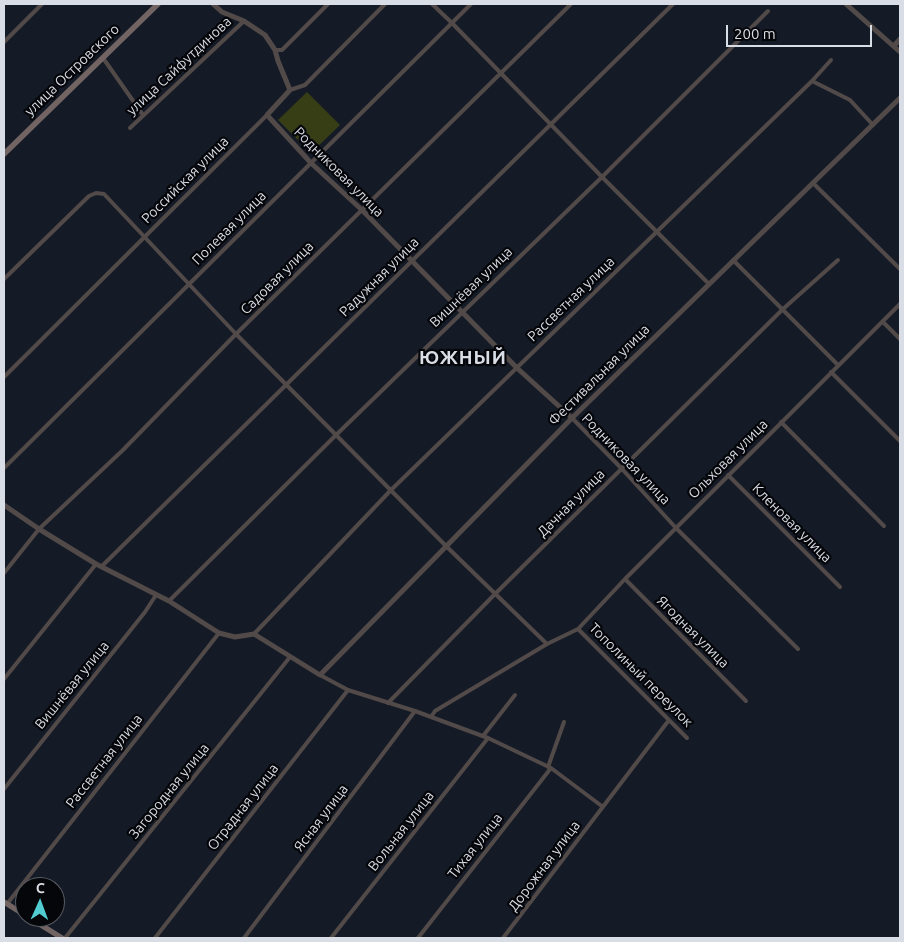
<!DOCTYPE html>
<meta charset="utf-8">
<style>
body{margin:0}
#map{position:relative;width:904px;height:942px;overflow:hidden;background:#151b26;font-family:Ubuntu,sans-serif}
canvas{display:block}
.frame{position:absolute;inset:0;border:5px solid #d9dde5;pointer-events:none}
.north{position:absolute;left:15px;top:877px;width:50px;height:50px;box-sizing:border-box;background:#04060a;border:1px solid #595c62;border-radius:50%;rotate:2deg;font-size:14px;font-weight:700;line-height:20px;text-align:center;color:#d9dde5}
.north::after{content:'';display:block;margin:auto;width:18px;height:22px;background:#51ccd1;clip-path:polygon(50% 0,100% 100%,50% 72%,0 100%)}
.scale{position:absolute;left:726px;top:25px;width:146px;height:22px;box-sizing:border-box;border:2px solid #d9dde5;border-top:0;padding-left:6px;font-size:15px;line-height:18px;white-space:nowrap;color:#d9dde5;-webkit-text-stroke:4px #04060a;paint-order:stroke}
</style>
<div id="map">
<canvas width="904" height="942"></canvas>
<div class="frame"></div>
<div class="north">С</div>
<div class="scale">200 m</div>
</div>
<script>
const c = document.querySelector('canvas').getContext('2d');
c.lineJoin = 'round';
function fill(path, color) { c.fillStyle = color; c.fill(path, 'evenodd'); }
const shape = rows => new Path2D(rows.map(r => 'M' + r).join(''));
function strokePath(path, color, width, dash) { c.strokeStyle = color; c.lineWidth = width; c.lineCap = dash ? 'butt' : 'round'; c.setLineDash(dash || []); c.stroke(path); }
function write(font, color, halo, rows, align = 'center') {
  c.font = font + ' Ubuntu,sans-serif'; c.lineWidth = 4.5; c.setLineDash([]); c.textBaseline = 'middle'; c.strokeStyle = halo; c.fillStyle = color; for (const [text, x, y, turn = 0] of rows) {
    c.save(); c.translate(x, y); c.rotate((+turn || 0) * Math.PI / 180); c.textAlign = isNaN(turn) ? turn : align; if (halo) c.strokeText(text, 0, 0); c.fillText(text, 0, 0); c.restore();
  }
}
fill(shape([
 [307,92,340,125,311,153,278,120]
]), '#373e16');
strokePath(shape([
 [432,4,452,23,602,177,708,283],
 [4,42,42,4],
 [275,50,282,50,328,4],
 [103,58,143,115],
 [812,81,831,60],
 [290,90,305,85,385,4],
 [130,128,244,21],
 [813,183,900,269],
 [733,260,838,365],
 [4,279,89,196,96,193,104,194,236,334,447,547,547,644],
 [883,322,900,339],
 [831,372,900,441],
 [4,377,267,115],
 [572,418,622,469,676,528,798,649],
 [781,422,884,526],
 [4,468,471,4],
 [728,475,840,587],
 [102,566,673,4],
 [4,573,39,529,123,450,236,334,571,4],
 [625,579,746,701],
 [169,601,336,435,602,177,768,11],
 [578,629,687,738],
 [254,634,391,490,812,81,850,100,873,125],
 [320,675,348,690,415,711,488,738,551,768,603,807],
 [4,679,96,564],
 [388,703,495,594,783,309,838,260],
 [431,717,435,711,547,644,578,629,625,579,900,304],
 [483,736,515,695],
 [548,767,564,722],
 [4,789,145,612,156,595],
 [7,904,219,633],
 [65,938,290,657],
 [155,938,348,690],
 [244,938,415,711],
 [331,938,488,738],
 [418,938,551,768],
 [503,938,669,720]
]), '#524a49', 4);
strokePath(shape([
 [213,4,222,12,244,21,265,35,275,50,278,61,290,90,267,115,311,163,362,210,517,368,572,418],
 [846,4,900,52],
 [894,46,900,39],
 [4,505,39,529,96,564,169,601,219,633,235,637,254,634,320,675,572,418,900,98]
]), '#524a49', 5);
strokePath(shape([
 [4,154,158,4],
 [4,902,25,915],
 [28,917,62,938]
]), '#716463', 5.5);
write('14px', '#d9dde5', '#04060a', [
 ["улица Сайфутдинова",179,66,-43],
 ["улица Островского",72,70,-44],
 ["Родниковая улица",339,172,45],
 ["Российская улица",185,180,-45],
 ["Полевая улица",229,228,-45],
 ["Радужная улица",379,277,-45],
 ["Садовая улица",277,278,-45],
 ["Вишнёвая улица",471,287,-44],
 ["Рассветная улица",571,299,-44],
 ["Фестивальная улица",599,375,-45],
 ["Родниковая улица",626,459,46],
 ["Ольховая улица",728,459,-45],
 ["Дачная улица",571,503,-45],
 ["Кленовая улица",792,523,45],
 ["Ягодная улица",693,632,45],
 ["Тополиный переулок",641,675,45],
 ["Вишнёвая улица",72,685,-51],
 ["Рассветная улица",104,761,-52],
 ["Загородная улица",169,791,-51],
 ["Отрадная улица",243,807,-52],
 ["Ясная улица",321,818,-53],
 ["Вольная улица",401,831,-52],
 ["Тихая улица",475,846,-52],
 ["Дорожная улица",544,866,-53]
]);
c.letterSpacing = '1px';
write('bold 19px', '#d9dde5', '#04060a', [
 ["ЮЖНЫЙ",463,358]
]);
c.letterSpacing = '0px';
</script>
